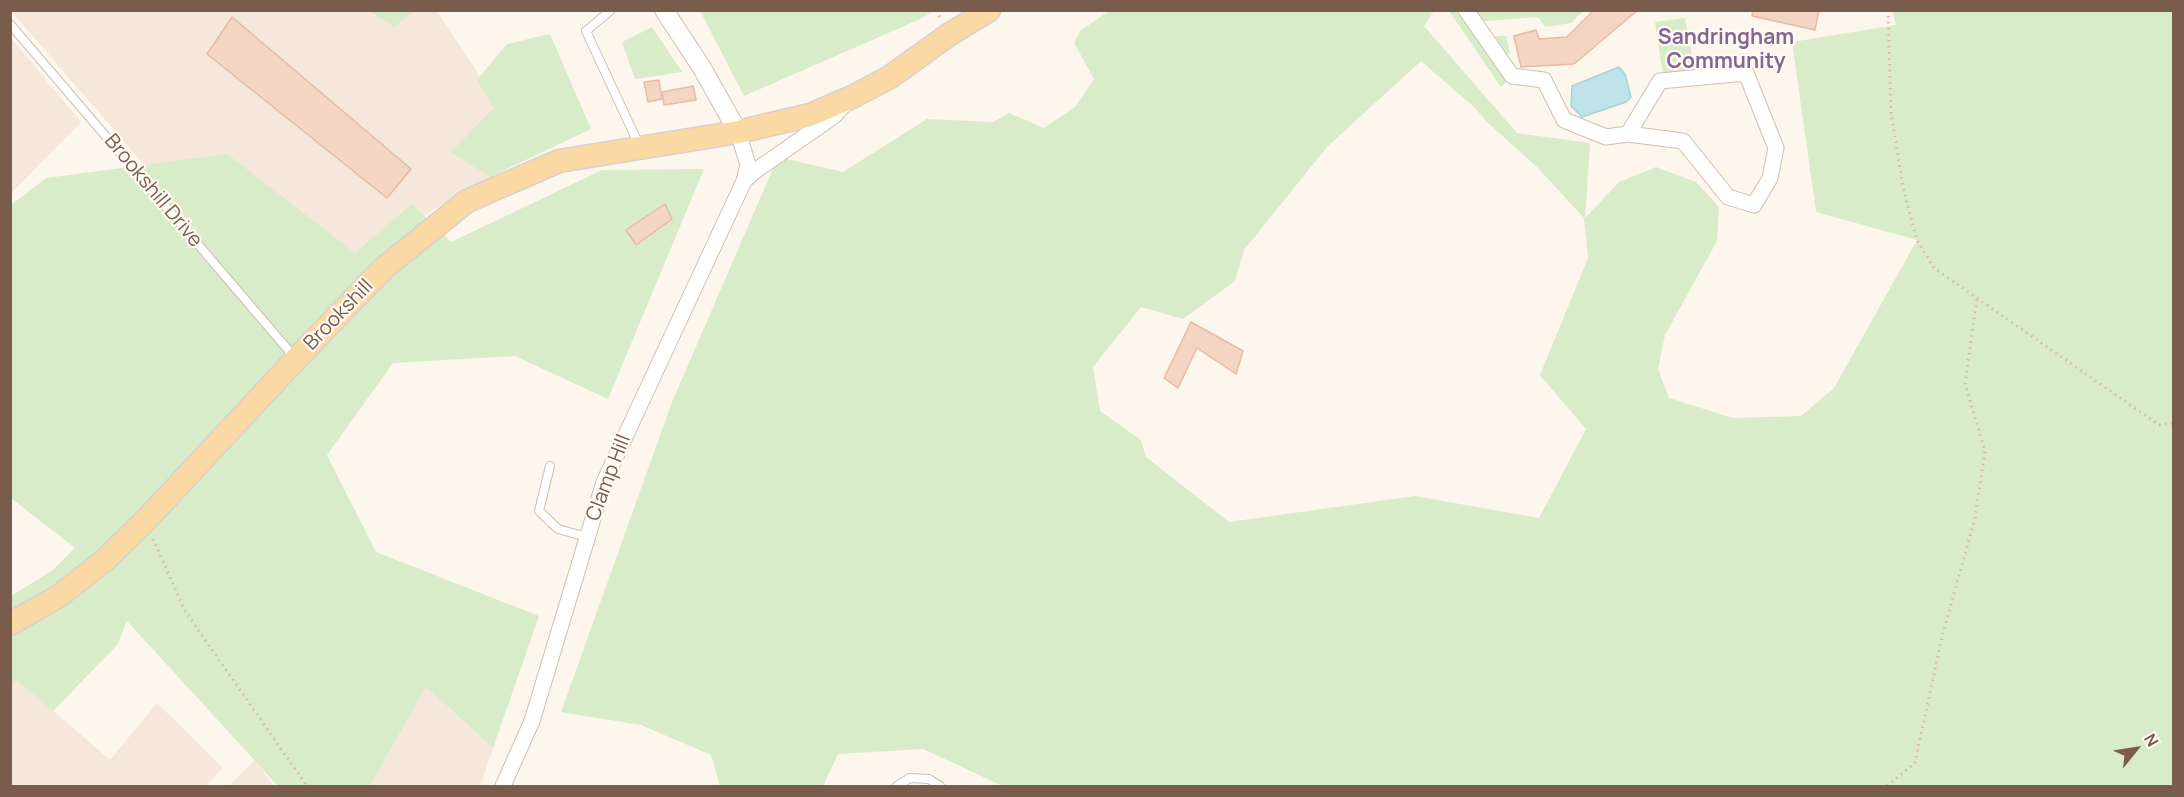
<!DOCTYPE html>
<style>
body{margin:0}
#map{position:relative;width:2184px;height:797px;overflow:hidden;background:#fdf6ec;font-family:Manrope,sans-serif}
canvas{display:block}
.frame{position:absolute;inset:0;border:12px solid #7a5c4d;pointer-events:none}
.north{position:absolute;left:2106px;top:719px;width:60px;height:60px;-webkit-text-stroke:4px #fffaf3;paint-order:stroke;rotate:60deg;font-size:16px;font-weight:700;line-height:24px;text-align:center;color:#7a5c4d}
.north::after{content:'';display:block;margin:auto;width:21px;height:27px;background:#7a5c4d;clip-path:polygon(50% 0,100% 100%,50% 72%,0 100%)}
</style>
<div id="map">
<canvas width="2184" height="797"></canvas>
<div class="frame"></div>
<div class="north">N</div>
</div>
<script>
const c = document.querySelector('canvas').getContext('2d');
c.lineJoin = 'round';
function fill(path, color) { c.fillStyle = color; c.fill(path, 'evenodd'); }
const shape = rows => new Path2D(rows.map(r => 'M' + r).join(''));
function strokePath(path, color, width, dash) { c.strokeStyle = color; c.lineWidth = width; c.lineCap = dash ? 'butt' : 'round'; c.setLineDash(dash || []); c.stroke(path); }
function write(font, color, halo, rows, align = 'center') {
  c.font = font + ' Manrope,sans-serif'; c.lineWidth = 4.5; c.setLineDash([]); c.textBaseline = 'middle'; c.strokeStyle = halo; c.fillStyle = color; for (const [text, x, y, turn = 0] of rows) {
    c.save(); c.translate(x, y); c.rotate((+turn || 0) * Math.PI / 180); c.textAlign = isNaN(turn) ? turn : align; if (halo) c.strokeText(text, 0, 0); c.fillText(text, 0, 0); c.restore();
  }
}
fill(shape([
 [11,11,437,11,532,155,434,209,371,255,300,328,153,175],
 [11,38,81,122,11,193],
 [17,679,110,760,157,703,223,768,206,786,11,786,10,687],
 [426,687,493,748,480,786,370,786],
 [255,760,274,786,229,786]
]), '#f5e8da');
fill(shape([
 [370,11,414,11,394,27],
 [700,11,935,11,918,20,744,96],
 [1109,11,1434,11,1424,26,1517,133,1590,143,1585,218,1619,182,1656,167,1696,182,1719,207,1717,241,1665,335,1658,369,1669,398,1733,418,1801,416,1834,388,1917,240,1816,212,1792,42,1896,25,1892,11,2173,11,2173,786,1003,786,923,749,838,754,823,786,720,786,711,755,641,725,561,712,672,402,778,157,843,172,927,119,993,122,1009,113,1044,128,1075,107,1094,79,1074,43,1080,31],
 [1421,61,1474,107,1487,122,1537,167,1584,218,1588,258,1540,375,1586,429,1539,518,1415,496,1229,522,1146,457,1141,440,1100,411,1093,367,1141,307,1183,319,1235,281,1244,250,1327,147],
 [1449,11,1583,11,1571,23,1545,27,1538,17,1474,22,1498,55,1496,36,1506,36,1510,53,1499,57,1512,76,1501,87],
 [1685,18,1695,70,1663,76,1655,22],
 [652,27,682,72,635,79,622,42],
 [550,34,591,129,490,177,451,152,494,108,477,80,507,44],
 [227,154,355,253,412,204,451,242,602,170,704,169,608,399,515,356,393,363,327,455,376,552,539,616,493,748,426,687,370,786,278,786,127,621,117,645,53,711,17,680,11,687,11,596,53,570,75,548,11,498,11,205,46,178]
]), '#d8ecc9');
const water = shape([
 [1619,67,1625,74,1631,97,1626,102,1582,117,1571,106,1572,86,1619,67]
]);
fill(water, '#bfe3e8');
strokePath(water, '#a5d3da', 1.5);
const building = shape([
 [1594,10,1638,10,1574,64,1521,67,1514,36,1536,30,1539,39,1567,37,1594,10],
 [1753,10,1819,10,1815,30,1752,16,1753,10],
 [232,17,411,169,387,198,207,54,232,17],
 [659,80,662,99,648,102,644,82,659,80],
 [693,86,696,100,664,105,662,92,693,86],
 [665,204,672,219,636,245,626,230,665,204],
 [1191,322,1243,351,1236,374,1197,348,1178,388,1164,378,1191,322]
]);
fill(building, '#f3d5c3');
strokePath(building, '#e6bba3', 1.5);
const service = shape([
 [611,10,586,31,639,145],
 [10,24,295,358],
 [550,466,539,511,558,529,587,537],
 [897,786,910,778,929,779,940,786]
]);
const minor = shape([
 [1466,10,1512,76,1544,80,1564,120,1606,137,1628,134,1683,141,1728,197,1754,205,1770,178,1776,148,1746,73,1660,81,1628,134],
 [744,181,755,171,834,116,846,103],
 [503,786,532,721,604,482,744,181,748,165,738,132]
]);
const tertiary = shape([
 [664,10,702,68,738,132]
]);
const primary = shape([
 [10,624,59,596,105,560,145,521,296,359,384,268,467,201,559,161,738,132,810,115,852,97,890,77,947,36,989,10]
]);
strokePath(service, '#d1beb0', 10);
strokePath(minor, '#d1beb0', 17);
strokePath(tertiary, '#d1beb0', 20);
strokePath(primary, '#dad1cd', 25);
strokePath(shape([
 [937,10,941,20],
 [1888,10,1891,111,1903,188,1917,240,1934,268,2159,425,2174,423],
 [153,539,185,611,307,786],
 [1887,786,1915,763,1942,637,1975,518,1985,451,1965,384,1977,298]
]), '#d9b8a5', 3, [1.5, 4.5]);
strokePath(service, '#fff', 8);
strokePath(minor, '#fff', 15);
strokePath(tertiary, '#fff', 18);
strokePath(primary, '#fbd9a5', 22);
write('20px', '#7a5c4d', '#fffaf3', [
 ["Brookshill Drive",153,191,50],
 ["Brookshill",339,315,-46],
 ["Clamp Hill",609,478,-69]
]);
write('bold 21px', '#846695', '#fffaf3', [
 ["Sandringham",1726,38],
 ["Community",1726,62]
]);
</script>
